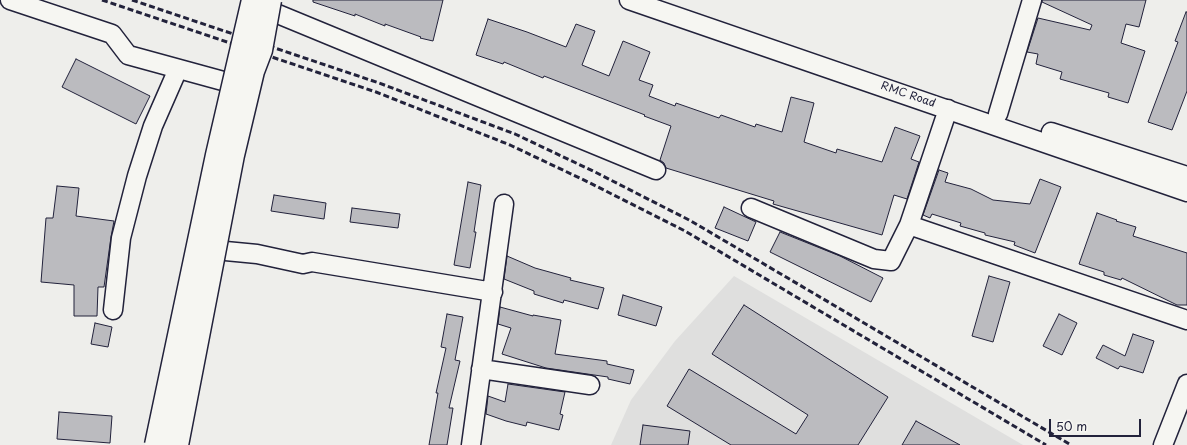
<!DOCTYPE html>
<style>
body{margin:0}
#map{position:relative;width:1187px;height:445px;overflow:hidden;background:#eeeeeb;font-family:"Playpen Sans",sans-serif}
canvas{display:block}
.scale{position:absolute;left:1049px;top:419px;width:92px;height:18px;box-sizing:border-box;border:2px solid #22223b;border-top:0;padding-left:5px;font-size:12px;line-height:14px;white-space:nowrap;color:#22223b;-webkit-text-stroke:3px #f6f6f2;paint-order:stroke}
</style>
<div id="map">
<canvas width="1187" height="445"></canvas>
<div class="scale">50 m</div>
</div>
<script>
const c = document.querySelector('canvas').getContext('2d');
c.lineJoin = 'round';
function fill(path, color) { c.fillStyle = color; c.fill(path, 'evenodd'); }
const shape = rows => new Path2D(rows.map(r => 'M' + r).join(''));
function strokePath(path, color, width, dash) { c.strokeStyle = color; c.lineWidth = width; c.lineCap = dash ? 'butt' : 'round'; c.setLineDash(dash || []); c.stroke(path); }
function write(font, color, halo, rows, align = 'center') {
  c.font = font + ' "Playpen Sans",sans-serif'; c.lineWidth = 4; c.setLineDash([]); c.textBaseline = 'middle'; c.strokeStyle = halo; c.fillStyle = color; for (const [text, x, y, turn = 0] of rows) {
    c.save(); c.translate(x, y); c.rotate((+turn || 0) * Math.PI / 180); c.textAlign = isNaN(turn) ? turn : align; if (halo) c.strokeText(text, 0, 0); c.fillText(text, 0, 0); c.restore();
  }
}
fill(shape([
 [734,276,1023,445,611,445,631,400,675,341]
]), '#dfdfde');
const building = shape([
 [313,0,443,0,433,41,420,38,421,37,385,24,385,26,355,14,355,16,313,2,313,0],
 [1042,0,1146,0,1139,27,1126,24,1121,43,1145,51,1128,103,1108,97,1109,93,1060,79,1062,72,1036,64,1038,54,1027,52,1038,18,1090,30,1092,25,1042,2,1042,0],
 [1186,12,1187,12,1187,91,1172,130,1148,122,1178,42,1175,41,1186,12],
 [488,19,527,32,566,47,576,24,595,31,582,65,609,76,623,41,650,52,639,80,653,85,649,96,675,106,676,103,719,118,721,115,755,127,756,124,782,132,791,97,814,103,804,142,836,153,837,149,882,162,895,127,920,136,911,159,919,162,907,199,894,195,882,235,773,204,774,201,666,168,664,163,660,160,671,126,644,116,645,115,544,76,543,78,504,62,503,64,476,55,488,19],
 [76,59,150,96,136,124,62,87,76,59],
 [939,170,948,173,945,182,971,189,993,200,1030,204,1040,179,1061,187,1035,253,1014,245,1015,242,985,235,985,233,960,226,961,223,932,214,930,218,923,215,939,170],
 [468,182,481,185,474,232,476,232,470,268,454,265,468,182],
 [57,186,79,188,76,216,114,221,111,237,104,287,98,287,97,316,74,316,74,285,41,282,46,218,53,218,57,186],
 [274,195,326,203,324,219,271,211,274,195],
 [724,207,756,222,748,241,715,228,724,207],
 [352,208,400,214,398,228,350,222,352,208],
 [1097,213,1117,220,1116,221,1136,227,1133,236,1187,253,1187,305,1177,305,1122,278,1121,280,1104,275,1104,272,1079,264,1097,213],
 [780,232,840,256,883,278,871,302,770,252,780,232],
 [507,256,535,268,571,278,570,280,604,288,598,309,564,300,563,303,534,294,534,291,504,279,507,256],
 [989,276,1010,282,993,342,972,336,989,276],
 [623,295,662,307,656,326,618,315,623,295],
 [744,305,888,397,858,445,731,445,667,406,689,369,796,434,808,415,712,354,744,305],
 [500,307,533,316,533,315,561,320,555,354,607,361,607,364,634,370,630,384,608,379,608,377,546,368,502,354,511,328,498,324,500,307],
 [447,314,463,317,455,360,460,361,449,408,453,408,447,445,429,445,438,393,436,393,446,348,441,347,447,314],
 [1059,314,1077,323,1062,355,1043,346,1059,314],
 [95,323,112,327,108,347,91,344,95,323],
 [1133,334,1154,341,1143,373,1120,366,1118,369,1096,358,1103,345,1125,356,1133,334],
 [508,384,565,392,560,414,563,415,559,430,527,422,526,426,506,421,486,414,488,396,505,402,508,384],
 [59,412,112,416,110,443,57,439,59,412],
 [916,421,960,445,902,445,916,421],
 [643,425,690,431,688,445,640,445,643,425]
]);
fill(building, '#bbbbbf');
strokePath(building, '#22223b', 1);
const minor = shape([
 [10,0,112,34,128,55,234,84],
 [629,0,1187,192],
 [268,10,656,170],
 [998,114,1032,0],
 [1051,132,1187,176],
 [751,208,874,259,891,261,909,225,948,109],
 [909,225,1187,320],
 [215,250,257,254,303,264,312,262,493,292],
 [113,310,121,238,137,176,153,126,178,69],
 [481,369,590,385],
 [471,445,504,204],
 [1163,445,1187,384]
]);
strokePath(minor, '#22223b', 21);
strokePath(minor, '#f6f6f2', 18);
strokePath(shape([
 [102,0,376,92,510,145,588,182,685,231,1046,445],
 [132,0,379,83,515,134,595,172,691,221,1071,445]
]), '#22223b', 3, [6, 3]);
const majorBridge = shape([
 [156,445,217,155,253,0],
 [177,445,233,155,253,71,261,50,270,0]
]);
strokePath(majorBridge, '#22223b', 25, []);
strokePath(majorBridge, '#f6f6f2', 22);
write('11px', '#22223b', '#f6f6f2', [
 ["RMC Road",908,95,19]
]);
</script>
